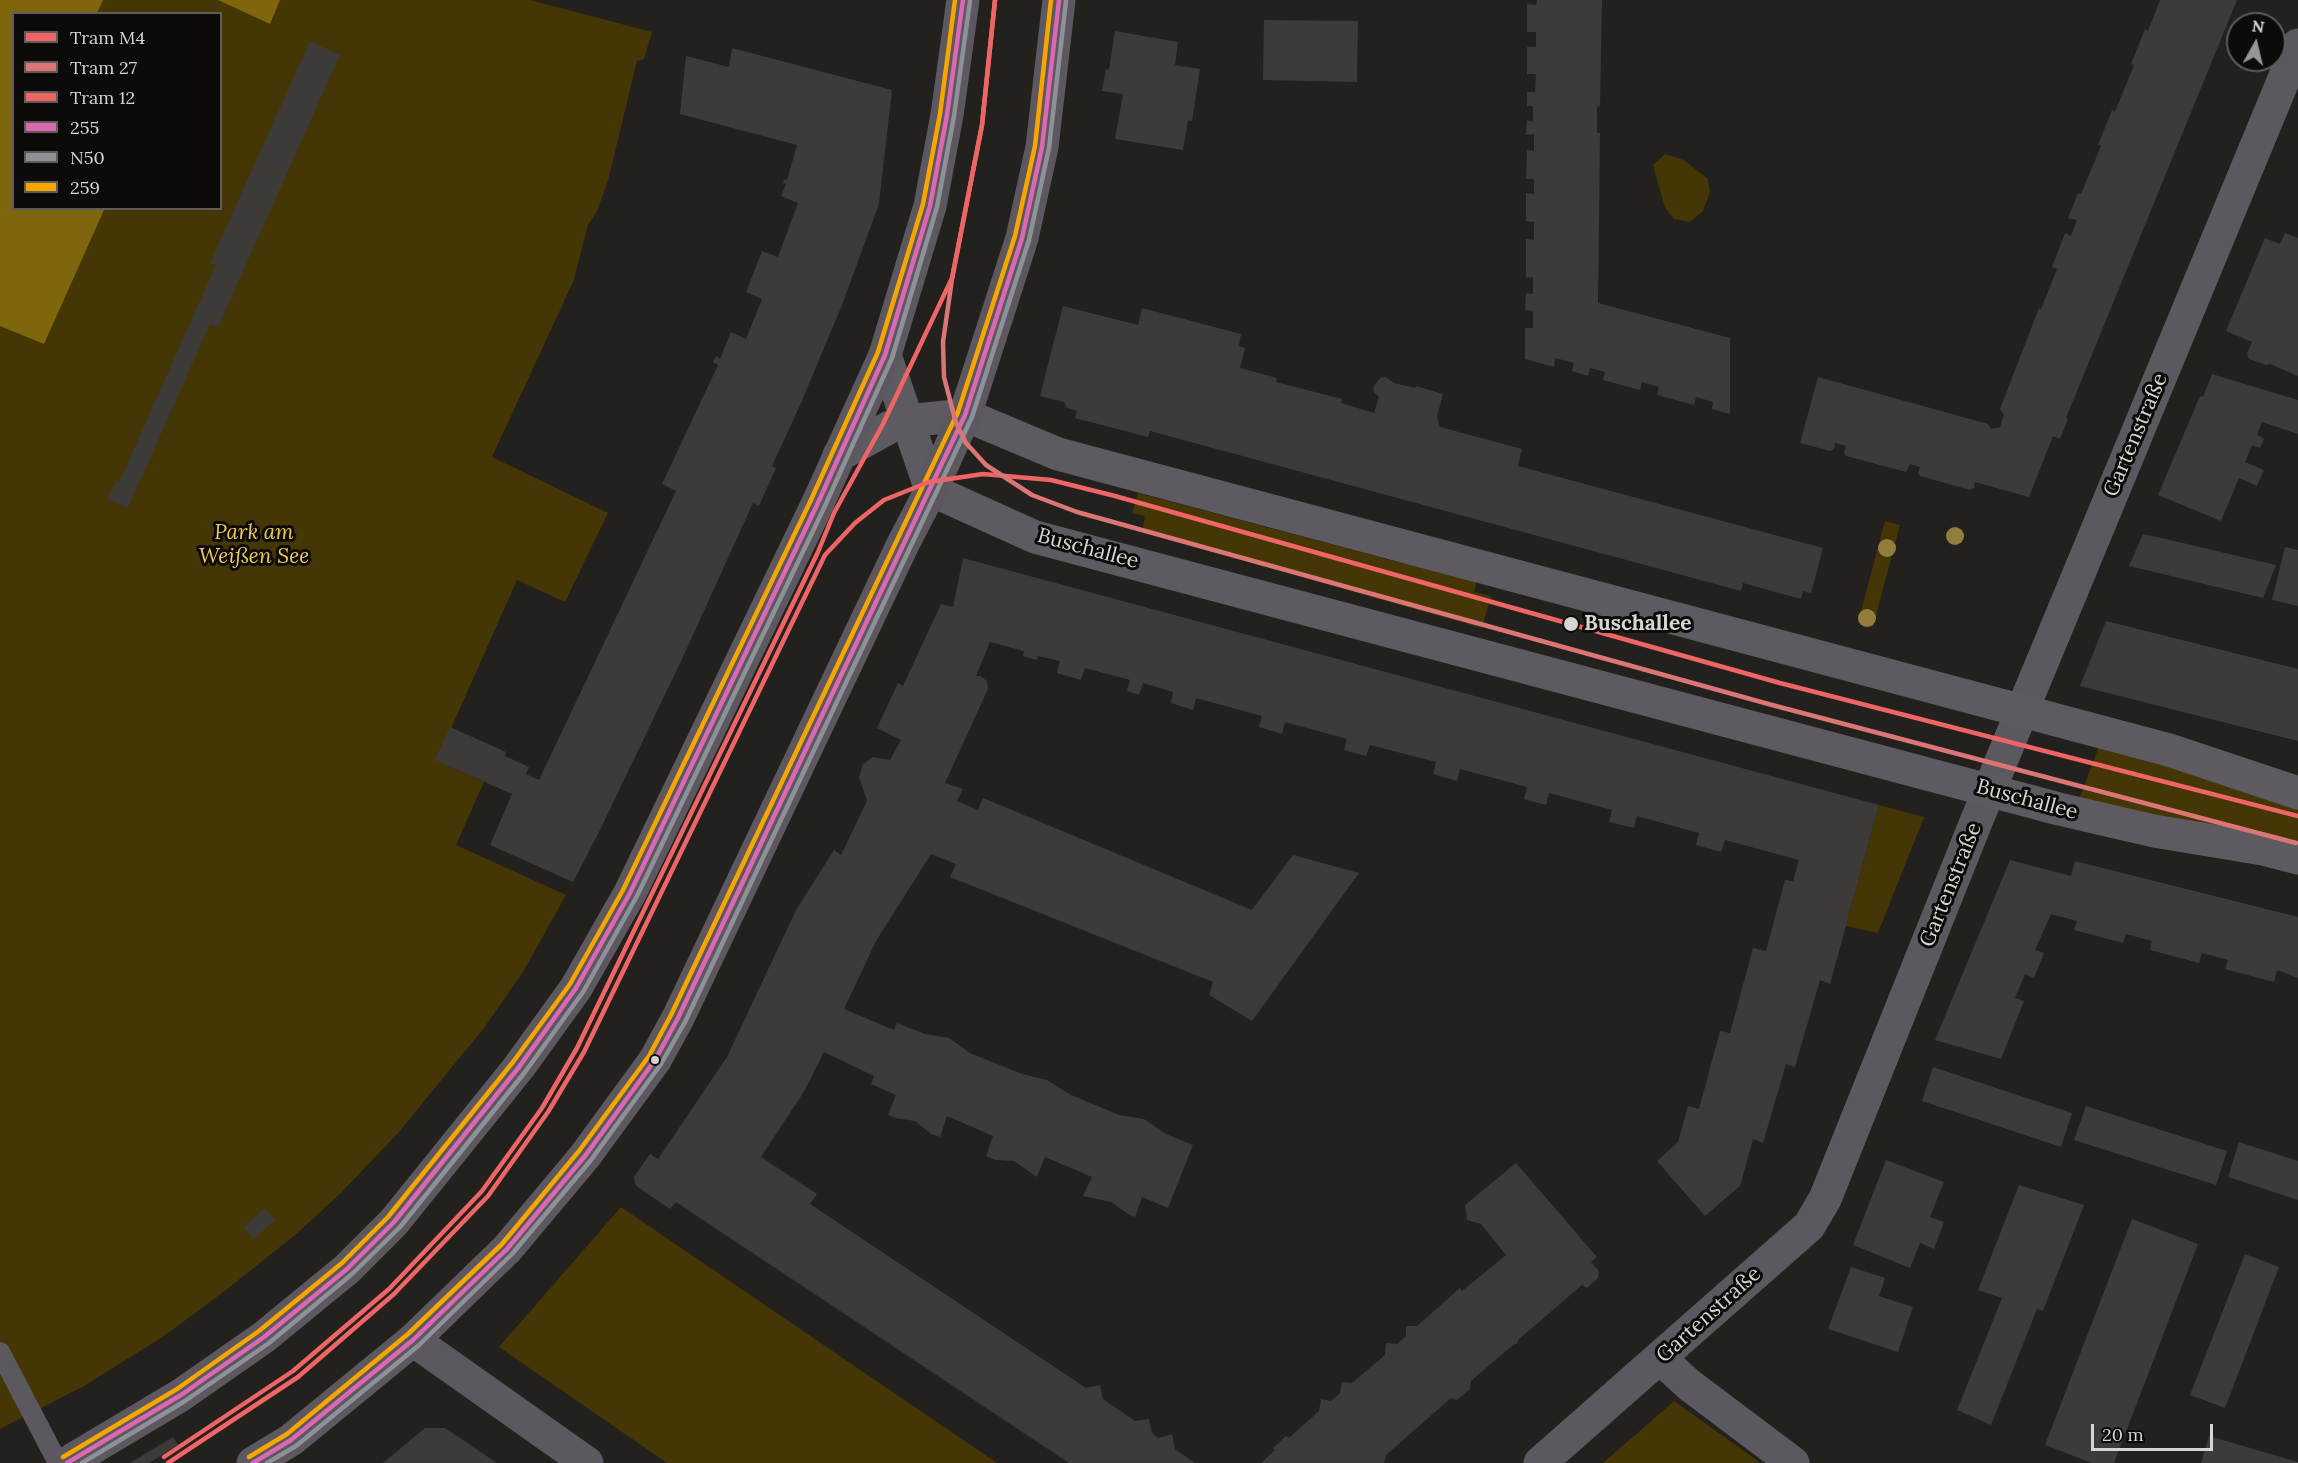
<!DOCTYPE html>
<meta charset="utf-8">
<style>
body{margin:0}
#map{position:relative;width:2298px;height:1463px;overflow:hidden;background:#22211e;font-family:Lora,serif}
canvas{display:block}
.legend{position:absolute;left:12px;top:12px;width:210px;height:198px;box-sizing:border-box;background:#0c0b09;border:2px solid #5d5c59;margin:0;padding:8px 10px;list-style:none;font-size:18px;color:#d6d5d1}
.legend li{display:flex;align-items:center;gap:12px;height:30px}
.legend b{width:30px;border:2px solid #5d5c59}
.north{position:absolute;left:2226px;top:12px;width:60px;height:60px;box-sizing:border-box;background:#0c0b09;border:2px solid #5d5c59;border-radius:50%;rotate:8deg;font-size:16px;font-weight:700;line-height:24px;text-align:center;color:#d6d5d1}
.north::after{content:'';display:block;margin:auto;width:21px;height:27px;background:#979692;clip-path:polygon(50% 0,100% 100%,50% 72%,0 100%)}
.scale{position:absolute;left:2091px;top:1424px;width:122px;height:27px;box-sizing:border-box;border:3px solid #d6d5d1;border-top:0;padding-left:8px;font-size:18px;line-height:21px;white-space:nowrap;color:#d6d5d1;-webkit-text-stroke:4px #0c0b09;paint-order:stroke}
</style>
<div id="map">
<canvas width="2298" height="1463"></canvas>
<ul class="legend">
<li><b style="height:8px;background:#ef6565"></b>Tram M4</li>
<li><b style="height:8px;background:#dc7676"></b>Tram 27</li>
<li><b style="height:8px;background:#ef6565"></b>Tram 12</li>
<li><b style="height:8px;background:#dc68b3"></b>255</li>
<li><b style="height:8px;background:#8e9198"></b>N50</li>
<li><b style="height:8px;background:#f7a600"></b>259</li>
</ul>
<div class="north">N</div>
<div class="scale">20 m</div>
</div>
<script>
const c = document.querySelector('canvas').getContext('2d');
c.lineJoin = 'round';
function fill(path, color) { c.fillStyle = color; c.fill(path, 'evenodd'); }
const shape = rows => new Path2D(rows.map(r => 'M' + r).join(''));
function strokePath(path, color, width, dash) { c.strokeStyle = color; c.lineWidth = width; c.lineCap = dash ? 'butt' : 'round'; c.setLineDash(dash || []); c.stroke(path); }
function write(font, color, halo, rows, align = 'center') {
  c.font = font + ' Lora,serif'; c.lineWidth = 6; c.setLineDash([]); c.textBaseline = 'middle'; c.strokeStyle = halo; c.fillStyle = color; for (const [text, x, y, turn = 0] of rows) {
    c.save(); c.translate(x, y); c.rotate((+turn || 0) * Math.PI / 180); c.textAlign = isNaN(turn) ? turn : align; if (halo) c.strokeText(text, 0, 0); c.fillText(text, 0, 0); c.restore();
  }
}
fill(shape([
 [0,0,530,0,652,32,644,59,637,61,608,181,597,211,588,225,573,282,492,457,608,513,565,602,517,580,437,760,484,782,456,845,566,895,523,972,484,1028,398,1133,341,1193,295,1235,226,1290,164,1336,84,1386,0,1429],
 [14,14,220,14,220,208,14,208],
 [1665,154,1684,160,1708,179,1710,192,1703,211,1690,222,1674,219,1665,208,1653,165],
 [1138,493,1394,561,1478,576,1474,592,1491,596,1482,628,1142,532,1145,516,1132,513],
 [1885,521,1900,525,1873,627,1858,623],
 [2100,744,2298,804,2298,848,2078,802],
 [1879,805,1924,817,1878,933,1846,926],
 [621,1207,997,1463,667,1463,499,1347],
 [1674,1401,1758,1461,1758,1463,1603,1463]
]), '#443605');
fill(shape([
 [0,0,103,0,97,13,14,14,14,208,104,210,44,344,0,326],
 [218,0,280,0,270,24]
]), '#7f650c');
fill(shape([
 [1537,0,1602,0,1600,106,1597,107,1597,133,1600,133,1598,303,1730,338,1730,414,1712,409,1713,402,1696,397,1694,405,1657,395,1659,387,1642,382,1640,390,1603,380,1605,372,1590,368,1588,376,1572,371,1574,363,1555,358,1554,367,1525,359,1525,328,1533,328,1533,311,1525,310,1526,293,1533,294,1533,277,1526,278,1526,239,1534,240,1534,222,1526,221,1526,193,1534,194,1534,179,1526,179,1527,150,1534,151,1534,134,1526,135,1527,120,1533,122,1533,106,1527,106,1527,92,1535,92,1536,74,1527,74,1527,47,1536,47,1536,32,1527,32,1527,4,1536,5],
 [2160,0,2237,0,2066,418,2068,419,2060,439,2053,436,2029,497,1975,482,1974,488,1970,490,1920,476,1918,473,1920,467,1910,464,1906,472,1846,456,1844,453,1846,446,1835,443,1834,449,1830,451,1800,443,1818,377,1988,424,1991,429,2000,427,2004,415,2000,409,2039,308,2041,309,2057,269,2052,267,2065,233,2071,236,2077,220,2068,218,2078,193,2081,194,2101,146,2098,145,2112,110,2115,112,2134,65,2131,64,2145,29,2148,31],
 [1264,20,1358,21,1357,82,1263,80],
 [1115,31,1178,42,1175,65,1200,69,1192,121,1188,120,1183,150,1115,139,1123,94,1102,91,1106,69,1109,70],
 [310,41,340,55,218,327,210,324,128,508,107,499,116,481,119,482,216,265,210,263],
 [732,48,892,90,879,204,842,305,801,403,772,466,776,468,759,506,753,503,683,657,599,832,573,882,490,845,512,794,435,760,450,727,506,752,505,756,529,767,526,774,539,780,676,491,662,484,718,365,713,362,716,356,720,359,731,332,746,339,762,299,746,292,762,251,778,257,798,203,781,196,786,184,783,183,784,180,787,180,797,145,680,114,686,56,729,67],
 [2285,233,2298,238,2298,376,2270,364,2266,365,2249,359,2247,354,2252,342,2226,331,2265,238,2280,244],
 [1063,306,1138,325,1142,308,1241,334,1239,346,1245,348,1240,368,1277,378,1276,382,1342,399,1341,403,1374,413,1379,397,1374,392,1374,386,1380,378,1386,377,1394,383,1415,388,1416,386,1443,394,1437,417,1440,427,1522,449,1518,466,1823,548,1811,593,1803,591,1801,599,1743,583,1741,591,1150,431,1148,437,1075,418,1077,411,1067,408,1064,402,1040,396],
 [2212,374,2298,400,2298,434,2262,422,2257,435,2264,439,2260,448,2252,445,2245,462,2264,470,2257,486,2239,478,2221,521,2158,495,2200,396,2203,397],
 [2143,534,2170,540,2276,565,2263,598,2129,566],
 [2285,547,2298,550,2298,606,2272,600],
 [963,558,1879,805,1830,984,1820,980,1795,1067,1786,1064,1763,1143,1753,1139,1740,1186,1705,1216,1657,1161,1678,1142,1688,1106,1699,1109,1720,1031,1730,1033,1753,948,1766,951,1785,880,1793,881,1799,860,1725,840,1721,852,1696,845,1699,833,1637,816,1634,828,1609,822,1612,810,1549,793,1546,805,1524,799,1527,787,1460,769,1457,781,1433,774,1436,762,1370,745,1366,756,1344,750,1347,739,1285,722,1282,734,1259,727,1262,716,1196,698,1193,710,1171,703,1173,692,1143,683,1139,695,1127,691,1130,680,1085,668,1081,680,1057,673,1060,661,1038,656,1037,660,1023,656,1024,651,990,642,976,676,980,676,987,681,988,689,945,783,963,789,957,801,978,810,983,798,1252,910,1293,855,1359,873,1252,1021,1209,995,1213,982,950,877,956,864,931,854,876,941,844,1009,894,1030,897,1023,925,1034,949,1038,970,1053,1022,1074,1047,1080,1069,1094,1119,1115,1144,1119,1166,1134,1193,1145,1168,1208,1142,1197,1135,1217,1128,1214,1111,1202,1083,1196,1092,1177,1045,1157,1037,1177,1014,1161,995,1160,986,1156,993,1136,947,1116,940,1137,931,1134,915,1121,895,1118,888,1115,896,1095,871,1084,874,1076,824,1052,805,1090,761,1157,817,1194,810,1204,1086,1388,1100,1385,1103,1399,1135,1421,1149,1419,1152,1433,1158,1438,1172,1434,1175,1449,1195,1463,1069,1463,676,1202,670,1209,639,1188,635,1184,634,1177,650,1154,658,1159,727,1057,796,910,834,850,841,855,867,801,859,777,863,764,873,757,890,760,901,740,877,728,898,683,903,686,941,604,953,607],
 [2106,621,2298,669,2298,741,2080,686],
 [2010,860,2071,876,2075,861,2298,917,2298,978,2277,970,2274,982,2225,969,2228,960,2202,953,2199,963,2150,950,2152,941,2126,934,2123,943,2074,930,2077,921,2051,914,2035,950,2044,953,2034,978,2025,974,2015,998,2024,1001,2001,1059,1935,1040],
 [1933,1067,2072,1113,2061,1147,1922,1101],
 [2086,1106,2227,1151,2216,1185,2074,1140],
 [2239,1142,2298,1161,2298,1200,2228,1177],
 [1886,1160,1944,1182,1930,1217,1944,1222,1934,1249,1920,1243,1910,1268,1853,1245],
 [1516,1163,1597,1257,1591,1262,1599,1271,1598,1278,1587,1288,1582,1285,1518,1340,1517,1344,1514,1344,1471,1381,1470,1389,1457,1400,1451,1398,1386,1455,1384,1463,1261,1463,1275,1450,1273,1448,1286,1436,1289,1438,1319,1411,1321,1399,1331,1401,1340,1393,1342,1382,1352,1383,1385,1355,1386,1343,1397,1344,1406,1336,1406,1326,1417,1326,1460,1288,1462,1291,1506,1255,1481,1224,1467,1220,1465,1205],
 [2019,1185,2084,1205,2043,1311,2037,1309,1991,1425,1957,1410,2002,1298,1978,1290],
 [265,1208,275,1220,254,1239,243,1228],
 [2132,1219,2198,1244,2114,1463,2092,1463,2045,1445],
 [2245,1254,2279,1267,2225,1408,2190,1395],
 [1851,1267,1885,1278,1879,1296,1913,1307,1898,1352,1828,1329],
 [425,1428,445,1428,497,1463,383,1463],
 [2209,1436,2298,1462,2298,1463,2201,1463],
 [173,1437,178,1445,149,1463,130,1463]
]), '#3c3b38');
strokePath(shape([
 [0,1352,58,1463]
]), '#5c585f', 20);
strokePath(shape([
 [413,1340,587,1463],
 [1660,1358,1688,1384,1793,1463],
 [1540,1463,1809,1226,1825,1199,1976,822,2298,45]
]), '#5c585f', 33);
strokePath(shape([
 [885,355,931,490,1035,537,2059,809,2154,831,2263,849,2298,858],
 [839,455,890,427,907,421,965,415,1058,454,2169,750,2298,793]
]), '#5e5a61', 33);
strokePath(shape([
 [67,1463,181,1395,264,1337,347,1269,394,1222,519,1067,576,988,630,893,817,505,885,355,930,206,947,115,963,0],
 [253,1463,291,1440,413,1340,507,1249,585,1156,655,1060,678,1018,903,544,931,490,965,415,1022,238,1042,147,1059,0]
]), '#5d585f', 33);
strokePath(shape([
 [67,1463,181,1395,264,1337,347,1269,394,1222,519,1067,576,988,630,893,817,505,885,355,930,206,947,115,963,0],
 [253,1463,291,1440,413,1340,507,1249,585,1156,655,1060,678,1018,965,415,1022,238,1042,147,1059,0]
]), '#dc68b3', 4.5);
strokePath(shape([
 [82,1463,185,1401,269,1343,352,1274,400,1227,525,1072,583,992,637,896,824,508,892,358,937,207,954,116,970,1],
 [267,1463,296,1446,418,1346,512,1254,591,1160,661,1064,685,1022,972,417,1029,240,1049,148,1066,1]
]), '#8e9198', 4.5);
strokePath(shape([
 [63,1457,177,1389,259,1331,342,1263,388,1217,513,1062,570,984,623,890,810,502,878,352,923,204,940,114,955,0],
 [249,1457,287,1434,408,1334,502,1244,579,1151,649,1056,671,1015,958,412,1015,236,1035,146,1051,0]
]), '#f7a600', 4.5);
strokePath(shape([
 [168,1463,298,1377,394,1294,488,1196,548,1112,584,1052,825,555,855,523,884,500,929,482,983,474,1051,480,1115,496,1780,683,2298,816]
]), '#ef6565', 4.5);
strokePath(shape([
 [995,0,982,125,952,279,943,342,944,377,956,423,966,443,986,465,1032,495,1077,512,1772,705,2296,843]
]), '#dc7676', 4.5);
strokePath(shape([
 [164,1457,293,1371,389,1289,482,1191,542,1108,577,1048,818,552,834,513,883,424,952,278,982,125,995,0]
]), '#ef6565', 4.5);
c.fillStyle = '#937d3d';
for (const [x, y] of [
 [1955,536],
 [1887,548],
 [1867,618]
]) { c.beginPath(); c.arc(x, y, 9, 0, 2 * Math.PI); c.fill(); }
for (const [x, y, r, color] of [
 [1571,624,8,"#d6d5d1"],
 [655,1060,5,"#d6d5d1"]
]) { const dot = new Path2D(); dot.arc(x, y, r, 0, 2 * Math.PI); c.fillStyle = color; c.fill(dot); strokePath(dot, '#0c0b09', 2); }
write('21px', '#d6d5d1', '#0c0b09', [
 ["Gartenstraße",2136,435,-67],
 ["Buschallee",1088,549,15],
 ["Buschallee",2027,800,15],
 ["Gartenstraße",1951,885,-68],
 ["Gartenstraße",1709,1315,-42]
]);
write('italic 21px', '#efc856', '#0c0b09', [
 ["Park am",254,533],
 ["Weißen See",254,557]
]);
write('bold 21px', '#d6d5d1', '#0c0b09', [
 ["Buschallee",1584,624]
], 'left');
</script>
